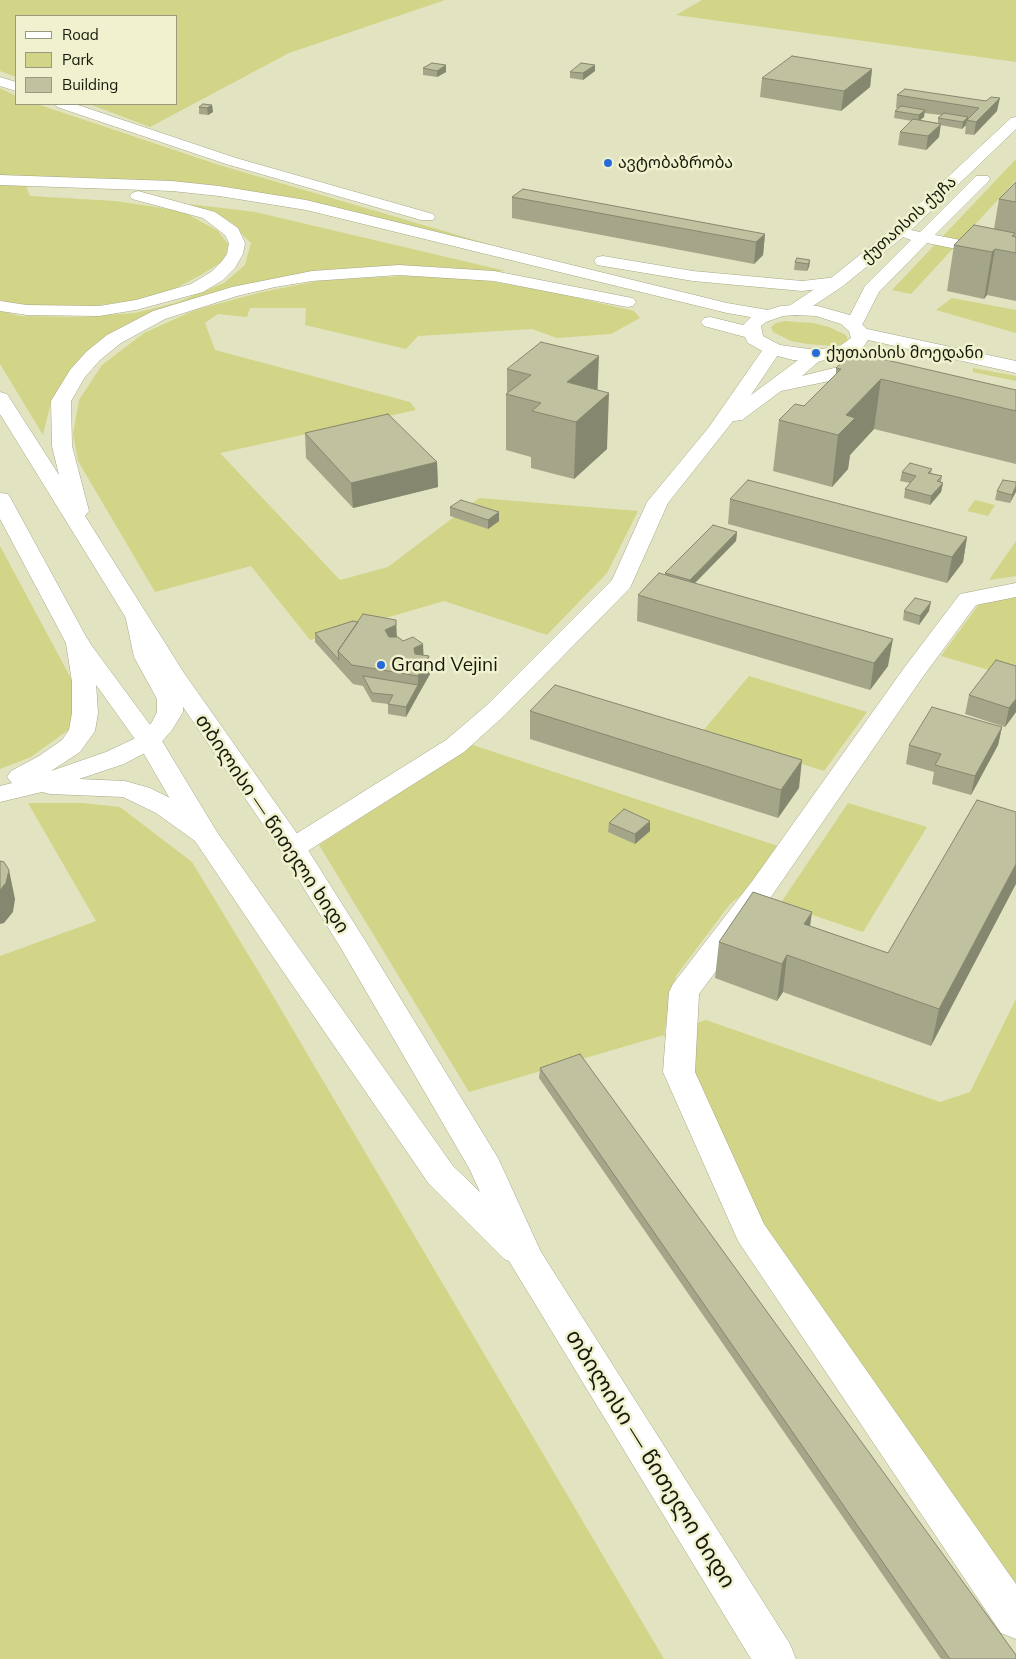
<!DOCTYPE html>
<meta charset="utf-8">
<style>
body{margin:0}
#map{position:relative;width:1016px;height:1659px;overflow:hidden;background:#e2e4c1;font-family:Mulish,sans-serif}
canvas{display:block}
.legend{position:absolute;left:15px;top:15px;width:162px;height:90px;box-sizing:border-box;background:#f0f1ce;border:1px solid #9a9a80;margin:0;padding:6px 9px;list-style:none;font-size:15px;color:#18180b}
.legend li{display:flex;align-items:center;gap:10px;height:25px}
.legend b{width:25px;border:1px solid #9a9a80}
</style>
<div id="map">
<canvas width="1016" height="1659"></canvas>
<ul class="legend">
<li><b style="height:6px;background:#fff"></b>Road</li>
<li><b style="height:14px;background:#d2d487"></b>Park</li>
<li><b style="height:14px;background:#c0c19f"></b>Building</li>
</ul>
</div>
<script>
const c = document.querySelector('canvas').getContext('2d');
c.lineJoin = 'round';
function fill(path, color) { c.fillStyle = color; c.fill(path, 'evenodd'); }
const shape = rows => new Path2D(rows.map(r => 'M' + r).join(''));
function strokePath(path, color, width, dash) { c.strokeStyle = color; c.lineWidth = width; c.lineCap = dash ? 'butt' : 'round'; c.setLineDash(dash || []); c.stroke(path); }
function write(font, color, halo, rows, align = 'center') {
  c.font = font + ' Mulish,"Noto Sans Georgian",sans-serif'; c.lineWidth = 5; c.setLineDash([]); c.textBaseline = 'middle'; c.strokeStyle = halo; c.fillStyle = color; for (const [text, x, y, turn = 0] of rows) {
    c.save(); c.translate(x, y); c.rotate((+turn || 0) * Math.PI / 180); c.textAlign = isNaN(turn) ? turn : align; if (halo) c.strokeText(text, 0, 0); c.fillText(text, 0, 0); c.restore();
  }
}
fill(shape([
 [0,0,445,0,289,53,150,127,89,104,176,104,176,16,16,16,16,77,0,71],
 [702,0,1016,0,1016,62,676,15],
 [0,88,16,96,16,104,37,104,219,165,495,246,313,203,23,178,30,196,115,201,182,211,218,231,228,244,225,260,201,275,172,290,136,300,78,308,20,305,0,300],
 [1016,159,1016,180,911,294,892,290],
 [189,204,255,212,506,271,488,272,437,267,386,266,321,270,255,283,198,297,137,322,70,372,51,402,43,435,0,364,0,311,20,316,82,317,135,313,175,303,224,283,245,265,251,243,227,220],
 [404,276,476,279,548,291,634,311,640,318,611,334,557,338,532,329,418,336,406,349,305,325,306,308,250,308,247,317,218,314,205,323,215,350,410,402,416,410,220,453,340,580,388,567,479,498,638,511,607,573,547,635,444,601,310,640,251,566,155,592,78,461,73,434,79,400,102,365,144,333,195,310,262,292,323,280],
 [952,298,1016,310,1016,333,936,310],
 [785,321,813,323,829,327,846,335,848,340,843,344,834,346,807,344,791,341,773,332,771,327,776,323],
 [973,368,1016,376,1016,381,977,373,973,372],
 [975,500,995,505,988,516,967,511],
 [1016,541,1016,576,989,580],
 [0,546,73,682,77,710,71,728,31,757,0,769],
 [1016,594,1016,678,941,656,982,600],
 [749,676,867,712,824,771,702,732],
 [473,745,784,848,756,883,730,904,676,976,664,1034,706,1020,940,1102,970,1092,1016,999,1016,1639,741,1236,664,1035,469,1092,319,845],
 [28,803,82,803,120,807,192,862,269,989,664,1659,0,1659,0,956,96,921],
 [848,803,927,827,863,932,780,904]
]), '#d2d487');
const minor = shape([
 [1016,117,1016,129,911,230,920,232,976,176,988,176,990,179,988,182,935,235,1016,251,1016,261,927,243,879,292,860,329,854,330,848,329,845,325,865,286,911,240,903,237,843,286,801,314,795,315,789,314,786,310,789,306,831,278,892,229,1011,118,1016,117],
 [773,343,780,345,782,349,751,395,809,352,816,350,823,352,825,356,802,376,834,368,872,363,879,365,882,369,879,373,872,375,834,380,781,391,742,420,733,421,668,503,630,588,505,715,464,752,303,854,293,857,283,854,279,848,283,842,446,740,487,705,612,580,647,502,709,427,766,345,773,343],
 [1016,583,1016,597,976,605,922,678,773,894,699,994,695,1072,764,1224,1016,1584,1016,1639,1001,1633,738,1241,663,1072,669,992,673,984,753,880,904,668,960,594,1016,583],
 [138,612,146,614,150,619,158,657,183,699,183,712,172,730,158,746,124,764,79,779,125,781,150,788,176,801,215,829,219,835,215,841,205,844,195,841,156,813,123,797,50,794,42,792,0,802,0,786,12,783,7,777,11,771,39,756,62,740,69,730,72,713,72,682,66,643,69,638,78,636,87,638,90,643,96,682,98,713,95,731,80,752,51,771,106,752,140,736,152,722,157,712,157,699,134,657,126,619,130,614,138,612]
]);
const major = shape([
 [795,305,818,306,853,316,867,329,1016,361,1016,373,868,340,862,349,853,354,816,362,793,360,766,353,748,343,745,337,704,326,701,322,704,318,710,317,743,325,754,314,781,306,795,305],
 [795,315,816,316,841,324,849,331,851,338,840,346,816,350,780,345,763,336,761,326,766,322,783,316,795,315]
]);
const highway = shape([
 [0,77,16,82,16,91,0,86,0,77],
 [55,104,75,104,236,158,433,214,435,217,433,220,421,220,226,164,57,107,55,104],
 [0,175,172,181,219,186,306,200,727,303,768,310,774,311,777,315,774,319,768,320,727,313,306,210,219,196,172,191,0,185,0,175],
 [138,191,215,212,238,228,245,243,243,254,235,268,223,280,203,292,136,310,99,316,27,315,0,311,0,301,27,305,99,306,136,300,191,284,211,272,222,261,227,254,229,243,225,235,203,218,132,199,130,196,132,193,138,191],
 [603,256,693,271,802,281,837,277,843,278,846,282,843,286,837,287,802,291,693,281,597,265,594,261,597,257,603,256],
 [399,265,494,271,627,297,633,298,636,302,633,306,627,307,494,281,399,275,312,281,275,287,237,296,165,319,121,343,100,360,85,377,71,401,72,446,89,511,85,516,184,673,303,842,366,942,498,1158,541,1252,790,1644,796,1659,751,1659,509,1261,504,1259,429,1184,269,951,191,835,137,742,66,643,0,519,0,493,8,494,11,499,89,642,162,741,217,832,453,1166,480,1192,470,1170,342,950,281,851,160,673,0,414,0,392,7,394,59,475,52,446,51,401,70,370,86,352,107,335,153,311,232,287,312,271,399,265]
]);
strokePath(minor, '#a5a785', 1);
strokePath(major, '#a5a785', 1);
strokePath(highway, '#a5a785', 1);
fill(minor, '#fff');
fill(major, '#fff');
fill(highway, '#fff');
fill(shape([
 [595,65,595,71,583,80,570,78,570,72],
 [423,68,446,72,437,77,423,75],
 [872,69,870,87,841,111,760,97,762,78],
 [905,89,997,111,974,135,965,134,966,125,962,129,940,125,939,137,926,150,898,145,900,132,912,121,894,118,895,111,898,109,896,108,897,95],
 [924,113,941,115,938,118,938,123,920,120,924,117],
 [212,105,213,112,208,115,199,114,199,107],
 [1016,182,1016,301,987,295,984,299,947,291,954,245,994,229,999,199],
 [512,197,765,234,763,255,754,264,512,218],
 [810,260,809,267,807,271,794,270,795,262],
 [836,368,1016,390,1016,464,874,429,850,455,848,469,832,487,773,471,779,420,804,406,836,374],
 [507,369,598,390,607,449,574,479,531,468,531,457,506,450,506,394,507,393],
 [305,433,437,462,438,487,353,508,306,458],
 [932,469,931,473,942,476,941,482,943,483,941,492,930,505,904,498,905,489,910,483,900,481,902,472],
 [1016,482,1010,503,995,500,997,491],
 [730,499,967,537,963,562,947,583,728,524],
 [450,507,499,512,499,521,488,529,450,516],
 [737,532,736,541,695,583,888,666,870,690,637,621,638,595,665,574,665,573],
 [904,611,929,611,919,625,903,620],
 [315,633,397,637,423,655,429,656,430,674,406,717,388,714,388,704,372,702,363,686,353,684,315,642],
 [1016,666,1016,712,1005,727,965,714,969,695],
 [530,711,799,788,778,818,530,739],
 [1002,727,998,745,971,795,932,784,934,772,906,764,909,745],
 [1016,812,931,1046,783,992,777,1001,715,978,719,942,810,926,888,953],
 [609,823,650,831,635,844,608,832],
 [540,1068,1016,1659,941,1659,539,1078]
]), '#a5a689');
fill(shape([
 [446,65,446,72,437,77,437,71],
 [595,65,595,71,583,80,583,73],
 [872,69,870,87,841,111,844,91],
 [1000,98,997,111,974,135,976,122],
 [212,105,213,112,208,115,207,108],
 [925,110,924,117,918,122,919,115],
 [968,117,968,120,967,120,966,125,962,129,963,122],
 [941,124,939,137,926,150,928,136],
 [765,234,763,255,754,264,756,242],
 [995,249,987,295,984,299,992,252],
 [810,260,809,267,807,271,808,264],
 [599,356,597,403,609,393,607,449,574,479,576,422,567,382],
 [881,379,874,429,850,455,848,469,832,487,838,435,846,415],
 [437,462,438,487,353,508,351,483],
 [943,483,941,492,930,505,931,496],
 [1016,486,1016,492,1010,503,1012,495],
 [499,512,499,521,488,529,488,520],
 [737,532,736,541,689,589,690,580],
 [967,537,963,562,947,583,952,557],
 [931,602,929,611,919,625,920,616],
 [396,620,397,638,386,648,385,630],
 [893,639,888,666,870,690,874,663],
 [423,644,424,663,415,666,414,648],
 [429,656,430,674,418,695,418,676],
 [418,685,418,695,406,717,406,707],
 [1016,699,1016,712,1005,727,1009,708],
 [1002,727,998,745,971,795,975,776],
 [802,760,799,788,778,818,781,790],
 [650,821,650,831,635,844,635,834],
 [1016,864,1016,884,931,1046,939,1009],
 [9,870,15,899,13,912,4,923,0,924,0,890],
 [812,912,807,949,804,924],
 [787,955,783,992,777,1001,782,964]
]), '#86876f');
const building = shape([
 [792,56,872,69,844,91,762,78,792,56],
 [432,63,446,65,437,71,423,68,432,63],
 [581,63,595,65,583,73,570,72,581,63],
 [905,89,986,101,991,97,1000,98,976,122,967,120,979,108,897,95,905,89],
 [203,104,212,105,207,108,199,107,203,104],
 [901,106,925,110,919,115,895,111,901,106],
 [944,113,968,117,963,122,938,118,944,113],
 [913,119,941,124,928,136,900,132,913,119],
 [1016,182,1016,202,999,199,1016,182],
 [523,189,765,234,756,242,512,197,523,189],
 [974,225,1015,233,1012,236,1016,237,1016,253,995,249,992,252,954,245,974,225],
 [797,258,810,260,808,264,795,262,797,258],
 [541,342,599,356,567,382,609,393,576,422,532,411,541,403,506,394,531,375,507,369,541,342],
 [852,352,1016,390,1016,411,881,379,846,415,855,418,838,435,779,420,795,404,804,406,841,369,836,368,852,352],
 [388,414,437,462,351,483,305,433,388,414],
 [910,463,932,469,928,473,942,476,937,481,943,483,931,496,905,489,916,476,902,472,910,463],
 [748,480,967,537,952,557,730,499,748,480],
 [1003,480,1016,482,1016,486,1012,495,997,491,1003,480],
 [461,500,499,512,488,520,450,507,461,500],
 [713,525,737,532,690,580,665,573,713,525],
 [659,573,893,639,874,663,638,595,659,573],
 [915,598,931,602,920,616,904,611,915,598],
 [363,614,396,620,396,625,385,630,389,637,398,637,403,641,413,637,423,644,414,648,415,654,429,656,418,676,352,665,338,651,363,614],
 [353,621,358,622,338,651,339,660,315,633,353,621],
 [996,660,1016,666,1016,699,1009,708,969,695,996,660],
 [363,676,418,685,406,707,388,704,393,695,372,693,363,676],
 [555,685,802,760,781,790,530,711,555,685],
 [932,707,1002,727,975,776,935,765,941,754,909,745,932,707],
 [977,800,1016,812,1016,864,939,1009,787,955,782,964,719,942,753,892,812,912,804,924,888,953,977,800],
 [624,809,650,821,635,834,609,823,624,809],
 [0,861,4,862,9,870,6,883,0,890,0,861],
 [580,1054,1016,1655,1016,1659,950,1659,540,1068,580,1054]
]);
fill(building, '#c0c19f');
strokePath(building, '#86876f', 1);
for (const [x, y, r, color] of [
 [608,163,5,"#276bd8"],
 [816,353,5,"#276bd8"],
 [381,665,5,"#276bd8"]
]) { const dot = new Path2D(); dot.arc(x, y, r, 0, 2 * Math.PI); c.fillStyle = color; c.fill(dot); strokePath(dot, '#f0f1ce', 2); }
write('16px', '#18180b', '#f0f1ce', [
 ["ავტობაზრობა",618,163],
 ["ქუთაისის მოედანი",826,353]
], 'left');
write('16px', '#18180b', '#f0f1ce', [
 ["ქუთაისის ქუჩა",909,220,-42]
]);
write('19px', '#18180b', '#f0f1ce', [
 ["Grand Vejini",391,665]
], 'left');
write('19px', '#18180b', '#f0f1ce', [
 ["თბილისი — წითელი ხიდი",272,824,56]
]);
write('22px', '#18180b', '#f0f1ce', [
 ["თბილისი — წითელი ხიდი",650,1459,58]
]);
</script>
